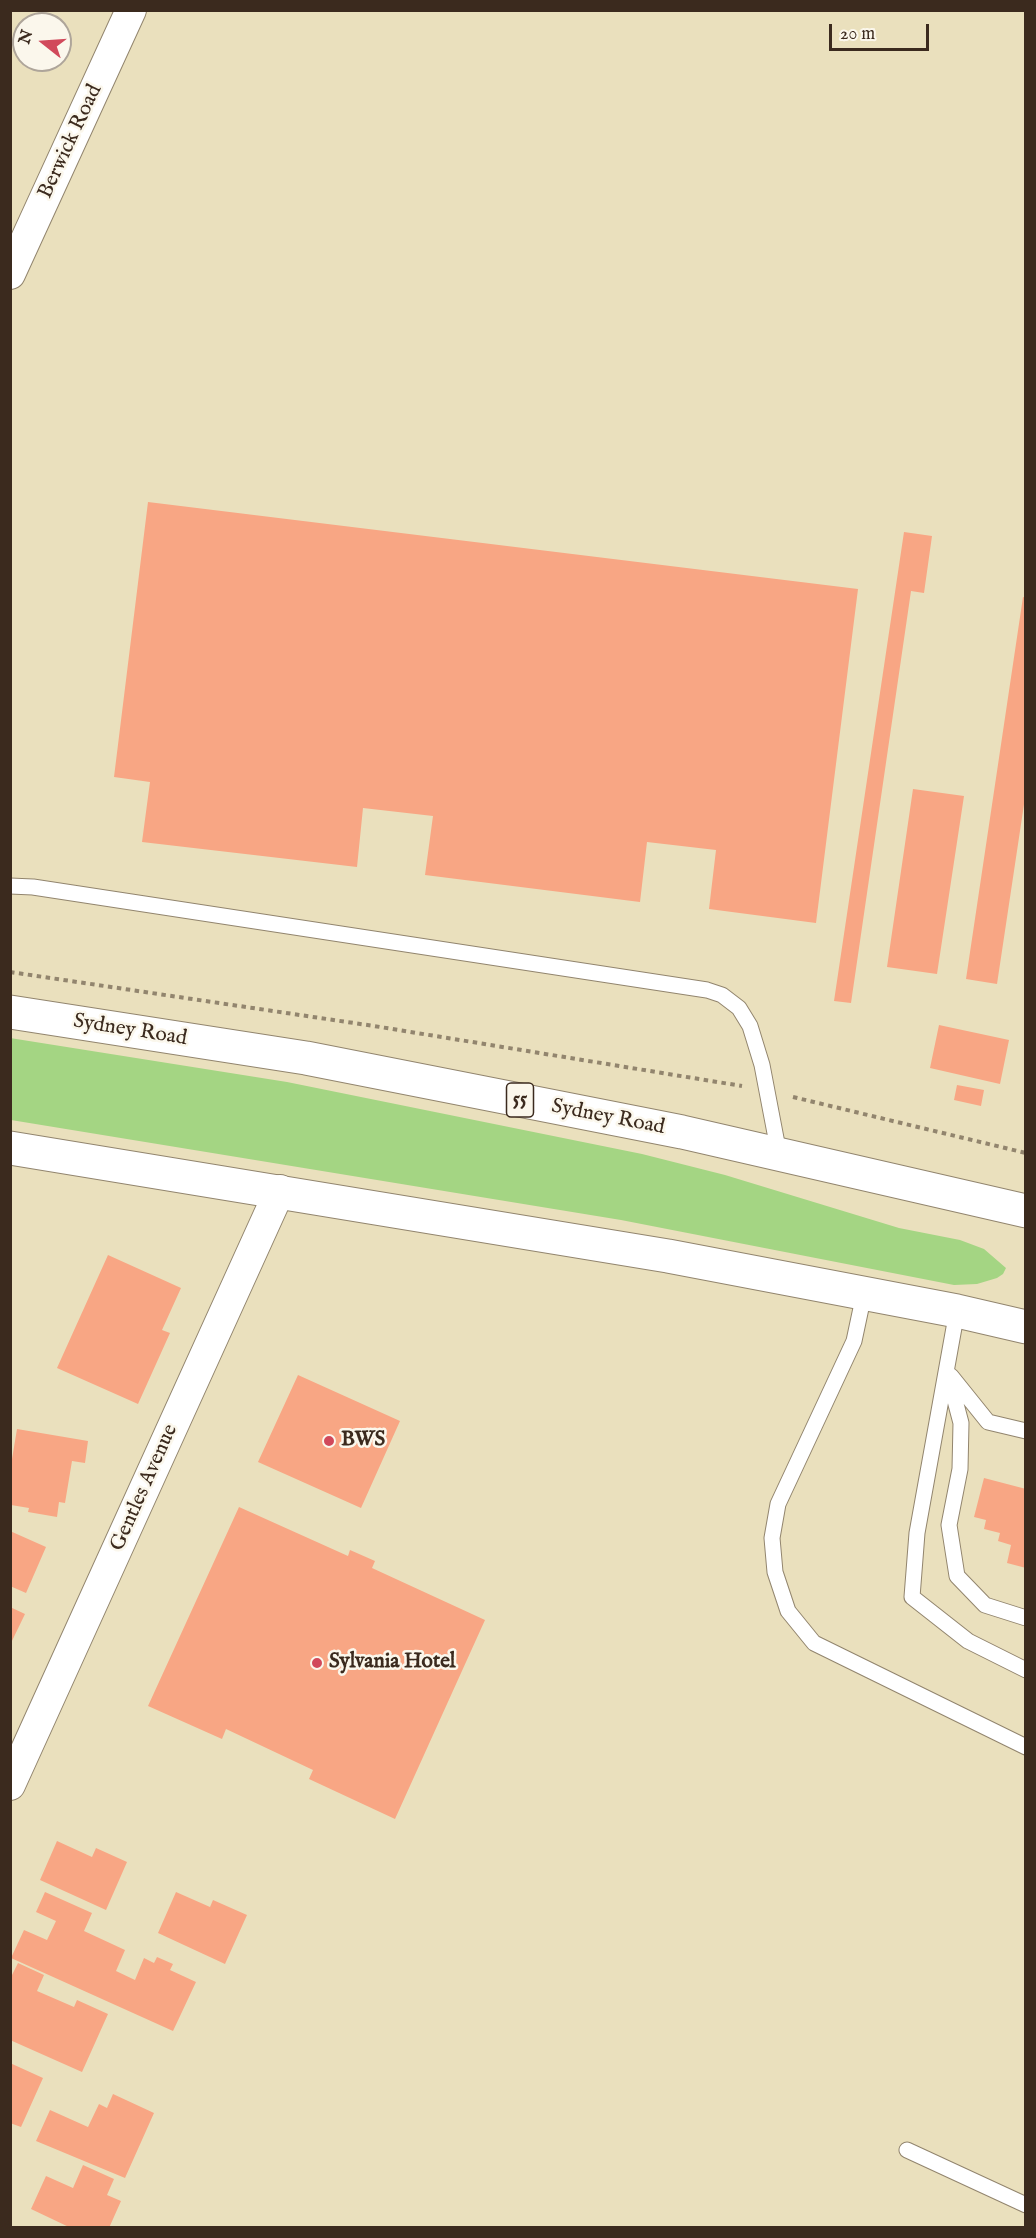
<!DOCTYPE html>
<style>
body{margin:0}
#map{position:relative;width:1036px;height:2238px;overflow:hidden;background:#eae0bd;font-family:"IM FELL English",serif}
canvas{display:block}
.frame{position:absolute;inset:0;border:12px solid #3b2a1e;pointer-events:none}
.north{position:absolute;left:12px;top:12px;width:60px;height:60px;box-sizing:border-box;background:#fbf7ec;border:2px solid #aea59a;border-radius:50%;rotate:287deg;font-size:16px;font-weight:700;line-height:24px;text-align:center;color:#3b2a1e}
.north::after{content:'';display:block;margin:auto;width:21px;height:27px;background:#d1495b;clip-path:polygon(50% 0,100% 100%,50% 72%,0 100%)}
.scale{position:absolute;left:829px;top:24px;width:100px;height:27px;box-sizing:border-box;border:3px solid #3b2a1e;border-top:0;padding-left:8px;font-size:18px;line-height:21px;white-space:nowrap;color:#3b2a1e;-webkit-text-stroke:4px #fbf7ec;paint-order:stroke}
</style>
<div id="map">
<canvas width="1036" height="2238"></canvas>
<div class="frame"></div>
<div class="north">N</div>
<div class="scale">20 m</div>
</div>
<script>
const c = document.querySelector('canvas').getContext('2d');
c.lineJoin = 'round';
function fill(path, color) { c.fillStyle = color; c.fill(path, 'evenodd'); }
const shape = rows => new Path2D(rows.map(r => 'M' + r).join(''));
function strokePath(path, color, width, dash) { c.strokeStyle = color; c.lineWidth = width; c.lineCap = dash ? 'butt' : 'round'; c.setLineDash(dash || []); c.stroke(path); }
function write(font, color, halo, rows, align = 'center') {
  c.font = font + ' "IM FELL English",serif'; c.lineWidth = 5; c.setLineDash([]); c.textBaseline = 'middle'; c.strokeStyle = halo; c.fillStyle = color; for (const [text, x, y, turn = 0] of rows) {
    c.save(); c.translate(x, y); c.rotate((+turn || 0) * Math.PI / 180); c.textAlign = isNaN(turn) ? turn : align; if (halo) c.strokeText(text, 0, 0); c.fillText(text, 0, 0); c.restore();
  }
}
fill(shape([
 [10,1038,287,1082,642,1154,725,1175,899,1228,960,1240,984,1249,1006,1268,1003,1274,997,1278,977,1284,954,1285,621,1220,11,1120]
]), '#a4d583');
fill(shape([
 [148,502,858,589,816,923,709,909,716,850,647,842,640,902,425,875,433,816,363,808,357,867,142,842,150,782,114,777],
 [904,532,932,536,924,593,911,591,851,1003,834,1001],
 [1023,597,1026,598,1026,791,997,984,966,979],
 [913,789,964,796,937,974,887,967],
 [939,1025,1009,1040,1000,1084,930,1068],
 [957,1085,984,1090,981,1106,954,1100],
 [108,1255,181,1288,162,1330,170,1333,138,1404,57,1368],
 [298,1375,400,1421,361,1508,258,1462],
 [17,1429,88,1441,85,1463,72,1461,65,1503,59,1502,57,1517,28,1512,29,1508,11,1505,10,1471],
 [984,1478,1026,1489,1026,1568,1007,1563,1011,1545,998,1541,1000,1533,984,1529,986,1520,974,1517],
 [239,1507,348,1556,350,1550,375,1561,372,1568,485,1620,395,1819,309,1779,313,1770,226,1729,222,1739,148,1706],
 [10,1531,46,1547,26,1593,10,1586],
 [10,1607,25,1614,10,1645],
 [57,1841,92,1857,96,1848,127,1862,106,1910,40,1880],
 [45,1892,92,1913,84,1931,125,1950,116,1971,135,1980,144,1958,154,1963,157,1957,173,1964,170,1970,196,1982,173,2031,11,1958,24,1930,47,1940,56,1921,36,1912],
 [176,1892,210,1907,213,1900,247,1915,225,1964,158,1933],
 [18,1963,44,1975,37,1991,74,2007,77,2000,108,2014,82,2072,10,2040,10,1979],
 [10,2063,43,2078,21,2127,10,2123],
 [113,2094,154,2113,125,2178,36,2141,50,2110,88,2127,99,2104,107,2108],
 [83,2165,114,2179,107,2195,121,2201,109,2228,71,2228,31,2209,46,2176,73,2188]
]), '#f8a684');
const service = shape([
 [10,886,33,887,707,990,722,995,739,1008,750,1026,762,1065,779,1154],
 [864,1294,854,1341,778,1504,772,1538,775,1572,788,1611,814,1643,1026,1747],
 [957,1311,917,1533,912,1597,968,1641,1026,1670],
 [948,1374,961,1423,960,1469,949,1525,957,1576,985,1605,1026,1618],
 [951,1376,988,1422,1026,1431],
 [907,2150,1026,2205]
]);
const minor = shape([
 [10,274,131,10],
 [10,1785,280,1190]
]);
const trunk = shape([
 [10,1012,306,1058,682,1132,1026,1211],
 [10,1148,668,1256,957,1311,1026,1327]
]);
strokePath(service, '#92856e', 17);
strokePath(minor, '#92856e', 32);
strokePath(trunk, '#92856e', 35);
strokePath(shape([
 [10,972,374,1026,742,1086],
 [793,1097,1026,1153]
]), '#92856e', 4, [4.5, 4.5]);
strokePath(service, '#fff', 15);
strokePath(minor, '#fff', 30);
strokePath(trunk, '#fff', 33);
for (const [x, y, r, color] of [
 [329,1441,6,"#d1495b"],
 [317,1663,6,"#d1495b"]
]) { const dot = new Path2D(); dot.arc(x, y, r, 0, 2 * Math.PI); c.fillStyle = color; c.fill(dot); strokePath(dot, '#fbf7ec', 2); }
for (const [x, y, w] of [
 [520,1100,27]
]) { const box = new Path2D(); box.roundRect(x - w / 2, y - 17, w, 34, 4.5); c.fillStyle = '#fbf7ec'; c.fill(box); strokePath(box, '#3b2a1e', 1.5); }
write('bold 20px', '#3b2a1e', null, [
 ["55",520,1100]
]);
write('21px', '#3b2a1e', '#fbf7ec', [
 ["Berwick Road",71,142,-65],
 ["Sydney Road",130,1031,9],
 ["Sydney Road",608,1118,11],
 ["Gentles Avenue",145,1488,-66]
]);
write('bold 21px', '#3b2a1e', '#fbf7ec', [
 ["BWS",341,1441],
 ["Sylvania Hotel",329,1663]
], 'left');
</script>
